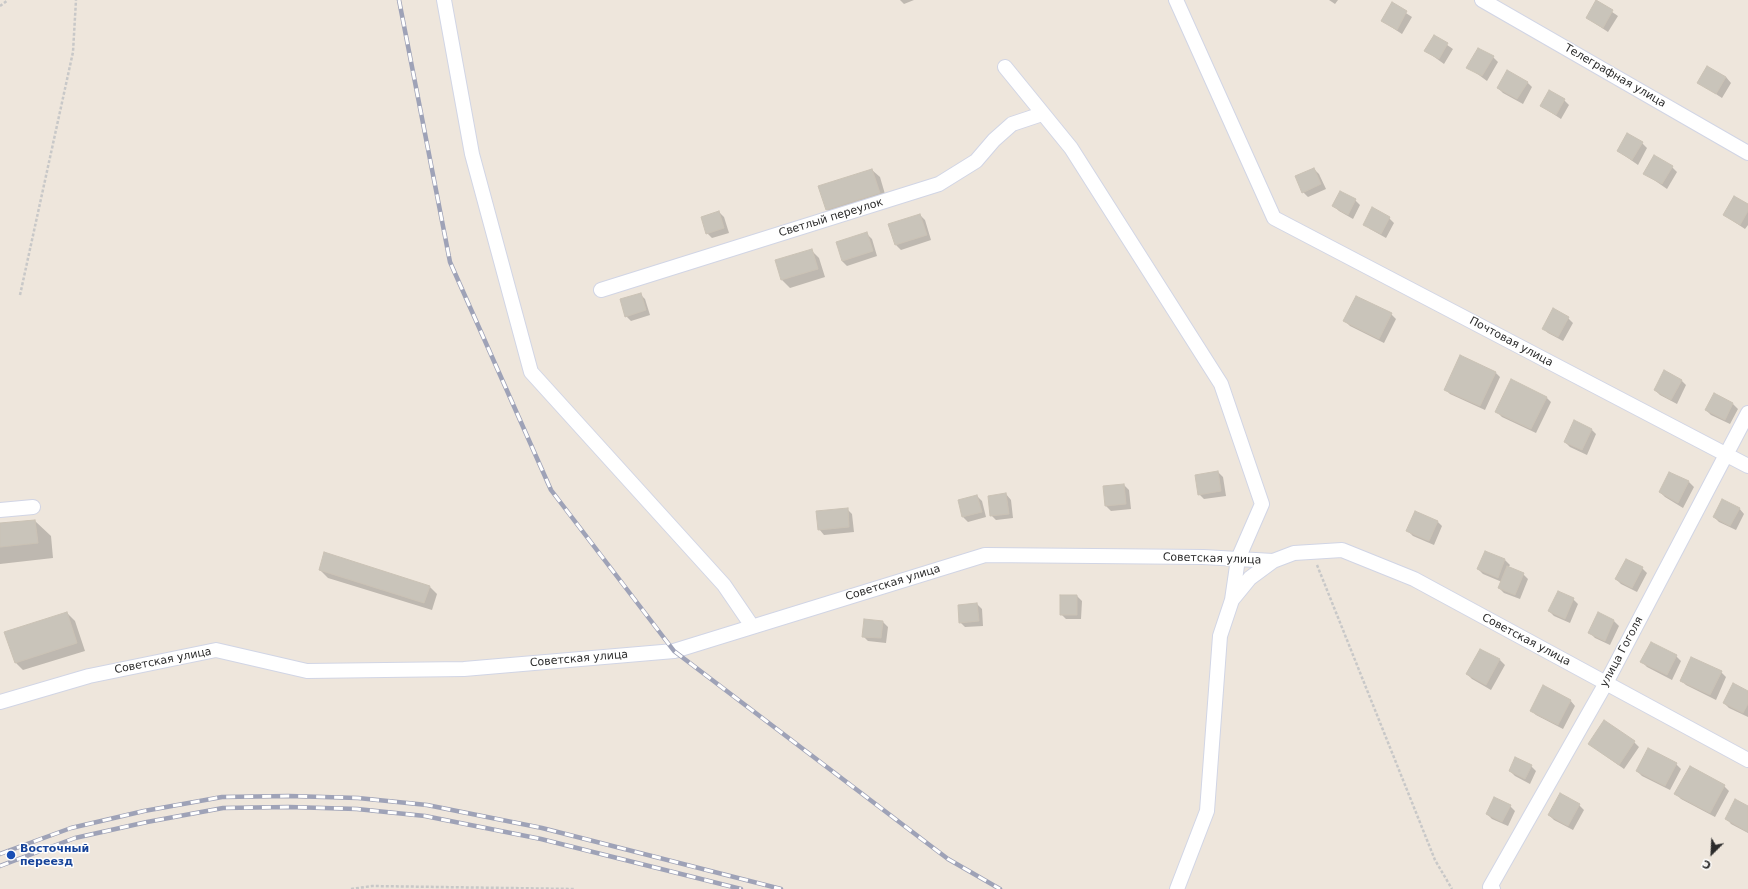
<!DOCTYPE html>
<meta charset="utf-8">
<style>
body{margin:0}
#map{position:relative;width:1748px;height:889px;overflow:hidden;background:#eee6dc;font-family:"DejaVu Sans",sans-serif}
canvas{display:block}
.north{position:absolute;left:1692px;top:833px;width:40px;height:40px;-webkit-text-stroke:3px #fff;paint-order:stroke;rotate:204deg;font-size:11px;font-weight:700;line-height:16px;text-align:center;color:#2b2b2b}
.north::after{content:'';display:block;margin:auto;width:14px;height:18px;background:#2b2b2b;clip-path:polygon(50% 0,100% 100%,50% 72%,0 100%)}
</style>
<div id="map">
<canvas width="1748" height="889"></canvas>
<div class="north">С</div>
</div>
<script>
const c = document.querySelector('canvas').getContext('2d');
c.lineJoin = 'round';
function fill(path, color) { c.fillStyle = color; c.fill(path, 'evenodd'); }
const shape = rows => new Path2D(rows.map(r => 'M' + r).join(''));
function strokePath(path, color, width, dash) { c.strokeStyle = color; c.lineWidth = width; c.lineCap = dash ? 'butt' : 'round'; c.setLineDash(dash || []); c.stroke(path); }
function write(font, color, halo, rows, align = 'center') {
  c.font = font + ' "DejaVu Sans",sans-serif'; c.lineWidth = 3; c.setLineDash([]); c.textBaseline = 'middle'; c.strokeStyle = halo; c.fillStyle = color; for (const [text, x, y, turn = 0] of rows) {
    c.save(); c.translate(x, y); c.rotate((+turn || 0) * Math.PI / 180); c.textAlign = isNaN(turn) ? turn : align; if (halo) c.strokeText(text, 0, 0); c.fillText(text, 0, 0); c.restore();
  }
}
fill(shape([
 [900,0,914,0,904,4],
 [1329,0,1338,0,1335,4],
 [1596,1,1618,16,1608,32,1587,18],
 [1392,4,1412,17,1402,34,1382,21],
 [1434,36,1453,49,1444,64,1426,51],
 [1493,57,1498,62,1487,81,1468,67],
 [1726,77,1731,83,1722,98,1699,83],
 [1527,82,1532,87,1523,104,1503,93,1498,88],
 [1564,100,1569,105,1561,119,1541,106],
 [1642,143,1647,148,1638,165,1618,151],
 [1672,167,1677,172,1667,189,1644,173],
 [1314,169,1319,174,1326,189,1308,197,1303,192],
 [872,170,880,177,887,201,834,217,827,210],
 [1355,200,1360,205,1353,219,1339,211,1334,206],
 [1748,205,1748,225,1745,229,1724,215],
 [719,212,724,217,729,233,712,238,707,233],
 [920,215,925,220,931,240,901,250,896,245,890,225],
 [1389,218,1394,223,1386,238,1370,229,1365,224],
 [867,234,872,239,877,256,847,266,842,261],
 [811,250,819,258,825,277,790,288,782,280,776,261],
 [640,294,645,299,650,315,631,321,626,316],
 [1391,314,1396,319,1384,343,1350,326,1345,321],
 [1568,318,1573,323,1563,341,1548,333,1543,328],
 [1495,372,1500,377,1485,410,1450,394,1445,389],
 [1681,380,1686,385,1677,404,1660,395,1655,390],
 [1546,397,1551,402,1536,433,1502,417,1497,412],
 [1733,404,1738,409,1730,424,1711,415,1706,410],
 [1591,429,1596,434,1587,455,1570,447,1565,442],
 [1218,472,1223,477,1226,496,1204,499,1199,494],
 [1669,473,1689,482,1694,487,1683,508,1665,497,1660,492],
 [1124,485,1129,490,1131,509,1111,511,1106,506],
 [1006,494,1011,500,1013,518,996,520,991,515],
 [977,496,982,501,986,517,968,522,963,517],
 [1739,508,1744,514,1736,530,1719,522,1714,517],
 [847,509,852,514,854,532,824,535,819,529],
 [35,521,51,536,53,558,0,564,0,524],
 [1437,521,1442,526,1434,545,1413,536,1408,531],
 [1505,560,1510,565,1508,568,1523,574,1528,579,1520,599,1504,593,1499,588,1502,582,1483,574,1478,569],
 [1642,568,1647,573,1637,592,1621,584,1616,579],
 [320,570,429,586,437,594,432,610,328,578],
 [1077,596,1082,601,1081,619,1066,619,1061,614],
 [1573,599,1578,604,1570,623,1554,616,1549,611],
 [977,604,982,609,983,626,965,627,960,622],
 [67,613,75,621,85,651,23,670,16,663],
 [1598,614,1614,621,1619,626,1610,645,1595,638,1590,633],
 [883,622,888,627,886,643,868,641,863,636],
 [1481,650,1500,660,1505,665,1491,690,1472,679,1467,674],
 [1676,656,1681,661,1672,680,1647,667,1642,662],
 [1721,672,1726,677,1716,700,1686,685,1681,680],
 [1748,692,1748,717,1729,708,1724,703],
 [1570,700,1575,706,1563,729,1536,715,1531,710],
 [1634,742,1639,747,1624,769,1589,744],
 [1676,764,1681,769,1670,790,1642,776,1637,771],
 [1531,766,1536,771,1530,784,1515,776,1510,771],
 [1724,786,1729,791,1715,817,1681,799,1676,794],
 [1579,805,1584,810,1573,830,1554,820,1549,815],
 [1510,806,1515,811,1508,826,1492,819,1487,814],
 [1748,807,1748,833,1731,824,1726,818]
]), '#0003');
const building = shape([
 [1596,0,1613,10,1603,28,1586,18,1596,0],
 [1392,2,1407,11,1397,30,1381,21,1392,2],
 [1434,35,1448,43,1439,59,1424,51,1434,35],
 [1478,48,1494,56,1482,76,1466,68,1478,48],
 [1707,66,1726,77,1716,94,1697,83,1707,66],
 [1507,70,1528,82,1517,99,1497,88,1507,70],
 [1549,90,1565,99,1556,115,1540,106,1549,90],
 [1627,133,1643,142,1632,160,1617,151,1627,133],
 [1654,155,1673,166,1662,184,1643,174,1654,155],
 [1314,168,1321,184,1302,193,1295,176,1314,168],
 [872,169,880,193,826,210,818,186,872,169],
 [1340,191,1356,199,1348,215,1332,206,1340,191],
 [1734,196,1748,204,1748,211,1740,225,1723,215,1734,196],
 [1372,207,1390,217,1381,234,1363,225,1372,207],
 [719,211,724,228,706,234,701,217,719,211],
 [920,214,927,235,895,245,888,224,920,214],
 [867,232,873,251,842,261,836,242,867,232],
 [812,249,818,269,781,280,775,260,812,249],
 [641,293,646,310,625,317,620,299,641,293],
 [1356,296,1392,313,1379,339,1343,321,1356,296],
 [1553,308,1569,317,1558,337,1542,329,1553,308],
 [1460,355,1496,372,1480,406,1444,390,1460,355],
 [1664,370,1682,380,1671,400,1654,390,1664,370],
 [1511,379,1547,397,1531,429,1495,412,1511,379],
 [1714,393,1733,403,1725,420,1705,410,1714,393],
 [1574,420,1592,429,1582,450,1564,442,1574,420],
 [1218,471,1221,491,1198,495,1195,475,1218,471],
 [1669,472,1689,481,1678,503,1659,492,1669,472],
 [1124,484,1126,504,1105,506,1103,486,1124,484],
 [1006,493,1009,514,990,516,988,496,1006,493],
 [977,495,982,512,962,517,958,500,977,495],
 [1722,499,1740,508,1730,526,1713,517,1722,499],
 [848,508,849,527,818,530,816,511,848,508],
 [1415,511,1438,521,1429,541,1406,531,1415,511],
 [35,520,38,543,0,547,0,523,35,520],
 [1485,551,1505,559,1498,578,1477,569,1485,551],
 [324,552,430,586,424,603,319,570,324,552],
 [1626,559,1643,567,1632,588,1615,579,1626,559],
 [1507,566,1524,573,1515,595,1498,588,1507,566],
 [1558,591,1574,598,1565,619,1548,611,1558,591],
 [1060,595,1077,595,1077,615,1060,615,1060,595],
 [977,603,979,621,959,623,958,605,977,603],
 [67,612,77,643,15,663,4,632,67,612],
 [1598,612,1614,620,1605,641,1588,633,1598,612],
 [864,619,883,621,881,638,862,637,864,619],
 [1651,642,1677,655,1667,675,1640,662,1651,642],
 [1480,649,1500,659,1486,685,1466,674,1480,649],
 [1691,657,1722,671,1710,695,1680,681,1691,657],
 [1733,683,1748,691,1748,704,1743,713,1723,703,1733,683],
 [1543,685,1571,700,1558,725,1530,711,1543,685],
 [1604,720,1635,741,1619,765,1588,744,1604,720],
 [1648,748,1677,763,1665,786,1636,771,1648,748],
 [1515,757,1532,765,1525,779,1509,771,1515,757],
 [1690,766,1725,785,1710,813,1674,794,1690,766],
 [1560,793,1580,804,1568,826,1548,815,1560,793],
 [1494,797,1511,805,1502,822,1486,814,1494,797],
 [1735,799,1748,806,1748,832,1725,819,1735,799]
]);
fill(building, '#c9c4ba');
strokePath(building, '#cac2b5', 1);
const minor = shape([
 [444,0,472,154,531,372,724,585,752,626],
 [1176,0,1274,218,1748,466],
 [1482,0,1748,153],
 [1005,67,1071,148,1221,384,1262,504,1238,559,1232,600],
 [601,290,939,184,976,161,994,140,1012,124,1042,114],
 [0,510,33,507],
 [0,702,89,676,216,650,307,671,464,669,674,651,985,555,1203,557,1273,561,1294,553,1342,550,1414,579,1748,760],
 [1177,889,1207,811,1220,636,1232,600,1250,578,1273,561],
 [1493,889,1490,887,1606,683,1748,413]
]);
strokePath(minor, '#d1d5e5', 16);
strokePath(shape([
 [0,6,8,0],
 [20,295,73,52,76,0],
 [1317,565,1435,860,1452,889],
 [351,889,372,886,575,889]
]), '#c8c8c8', 2.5, [3, 2]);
strokePath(minor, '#fff', 14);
const rail = shape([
 [399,0,450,262,551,490,674,651,948,859,1000,889],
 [0,854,71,828,144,811,222,797,289,796,358,798,427,805,542,828,781,889],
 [0,866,75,838,147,822,223,808,289,807,357,809,425,816,541,839,741,889]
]);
strokePath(rail, '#9ea2b7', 4.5);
strokePath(rail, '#fff', 3, [9]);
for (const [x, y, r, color] of [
 [11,855,5,"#1a4fb4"]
]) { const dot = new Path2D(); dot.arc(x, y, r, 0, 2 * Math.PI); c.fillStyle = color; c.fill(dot); strokePath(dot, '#fff', 1.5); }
write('11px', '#2b2b2b', '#fff', [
 ["Телеграфная улица",1615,76,30],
 ["Светлый переулок",831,218,-17],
 ["Почтовая улица",1511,342,28],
 ["Советская улица",1212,559,2],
 ["Советская улица",893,583,-17],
 ["Советская улица",1526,640,28],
 ["улица Гоголя",1622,652,-62],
 ["Советская улица",579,659,-5],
 ["Советская улица",163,661,-11]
]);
write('bold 11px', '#164399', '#fff', [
 ["Восточный",20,849],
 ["переезд",20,862]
], 'left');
</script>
